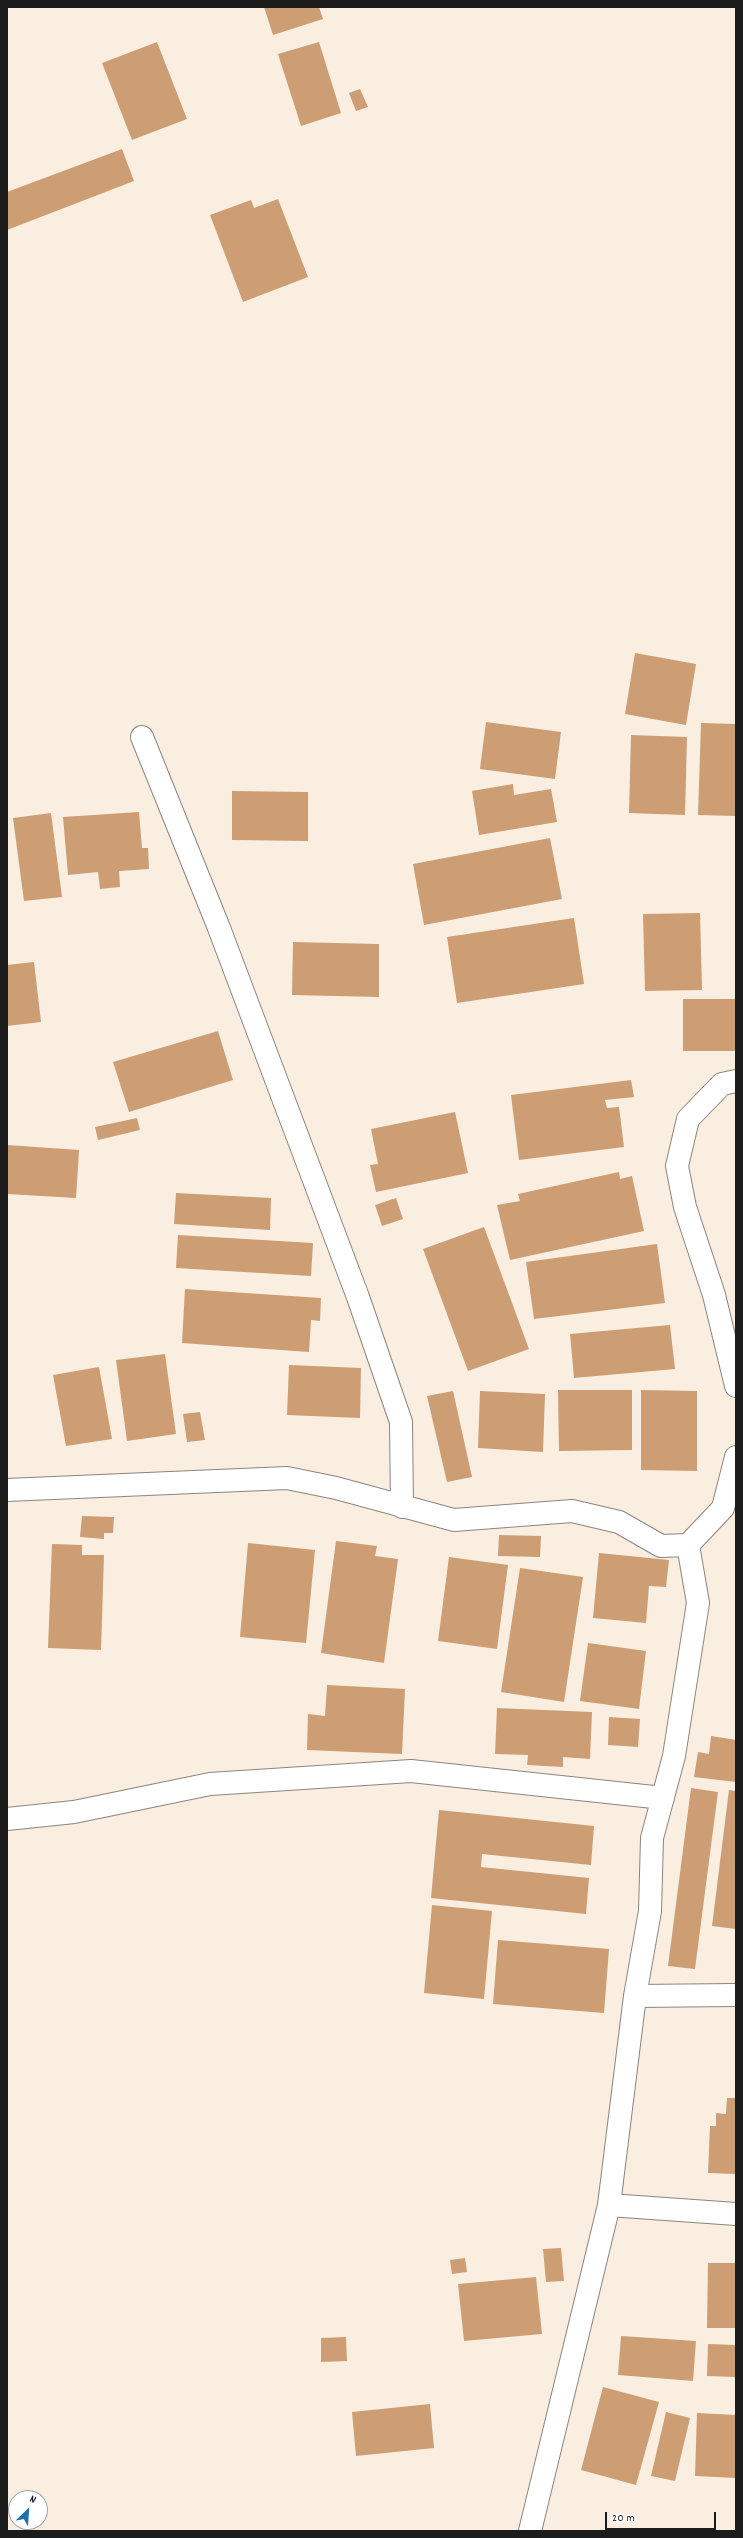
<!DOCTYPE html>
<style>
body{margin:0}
#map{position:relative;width:743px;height:2538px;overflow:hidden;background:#faeee0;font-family:Dekko,sans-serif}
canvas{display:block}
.frame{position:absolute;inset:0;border:8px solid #1c1c1c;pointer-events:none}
.north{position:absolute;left:8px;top:2490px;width:40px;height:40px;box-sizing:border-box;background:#fff;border:1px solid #a4a4a4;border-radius:50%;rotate:25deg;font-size:11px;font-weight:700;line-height:16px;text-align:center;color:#1c1c1c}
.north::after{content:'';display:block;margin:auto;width:14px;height:18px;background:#1f6fb2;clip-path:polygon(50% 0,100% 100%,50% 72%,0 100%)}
.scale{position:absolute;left:605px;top:2512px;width:111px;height:18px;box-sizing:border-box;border:2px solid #1c1c1c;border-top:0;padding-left:5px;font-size:12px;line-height:14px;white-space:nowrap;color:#1c1c1c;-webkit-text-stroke:3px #fff;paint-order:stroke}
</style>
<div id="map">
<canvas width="743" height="2538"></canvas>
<div class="frame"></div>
<div class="north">N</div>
<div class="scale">20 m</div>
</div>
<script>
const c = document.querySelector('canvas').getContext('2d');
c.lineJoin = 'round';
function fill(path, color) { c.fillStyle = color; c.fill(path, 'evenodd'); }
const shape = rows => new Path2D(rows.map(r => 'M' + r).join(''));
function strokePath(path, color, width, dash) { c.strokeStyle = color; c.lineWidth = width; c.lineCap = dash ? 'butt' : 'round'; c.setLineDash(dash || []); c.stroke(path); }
fill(shape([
 [264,7,319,7,323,19,273,35],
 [157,42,187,119,132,140,102,63],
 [319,42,341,113,301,126,278,54],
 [360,89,368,107,356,111,349,93],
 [122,149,134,181,7,230,7,192],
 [278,199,308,277,243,302,210,215,251,200,254,208],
 [635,653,696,664,686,725,625,714],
 [486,722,561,732,555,779,480,769],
 [701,723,735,724,736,816,698,815],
 [631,735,687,737,685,815,629,813],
 [513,784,514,795,551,789,557,822,479,835,472,791],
 [232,791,308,792,308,841,232,840],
 [139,812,142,848,148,848,149,869,119,871,120,887,100,889,98,872,68,875,63,817],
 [51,813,62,897,24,901,13,818],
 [550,838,562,899,424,925,413,864],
 [700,913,702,990,645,991,643,914],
 [574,918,584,984,457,1003,447,937],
 [293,942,379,944,379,997,292,995],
 [34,962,41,1022,7,1026,7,965],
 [683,999,736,999,736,1051,683,1051],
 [218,1031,233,1080,129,1112,113,1062],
 [631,1080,634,1097,605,1100,607,1108,619,1107,624,1147,519,1160,511,1095],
 [455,1112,468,1173,376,1192,370,1165,378,1164,371,1129],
 [137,1118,140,1130,98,1140,95,1127],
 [7,1145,79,1150,76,1198,7,1194],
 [619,1172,620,1179,632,1176,644,1231,510,1260,497,1205,520,1201,518,1194],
 [176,1193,271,1198,270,1230,174,1224],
 [396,1198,403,1219,382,1226,375,1205],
 [484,1227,529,1349,468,1371,423,1249],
 [178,1235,313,1243,311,1276,176,1268],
 [657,1244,665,1303,534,1319,526,1262],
 [185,1289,321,1298,320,1321,311,1320,309,1352,182,1343],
 [670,1325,675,1369,574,1378,570,1334],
 [165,1354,176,1434,127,1441,116,1360],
 [289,1365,361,1368,360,1418,287,1415],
 [99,1367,112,1439,66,1446,53,1375],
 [558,1390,632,1390,632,1450,559,1451],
 [641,1390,697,1391,697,1471,641,1470],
 [453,1391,472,1477,447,1482,427,1396],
 [480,1391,545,1394,543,1452,478,1448],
 [200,1412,205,1440,187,1442,183,1414],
 [82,1516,114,1517,113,1533,104,1533,104,1539,80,1537],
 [499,1535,541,1536,540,1557,498,1556],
 [336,1541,377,1546,375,1556,398,1559,384,1663,321,1653],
 [248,1543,315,1550,306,1643,240,1637],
 [52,1544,82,1545,82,1555,104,1555,101,1650,48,1648],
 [599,1553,669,1560,666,1587,649,1586,646,1623,593,1618],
 [449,1557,508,1565,497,1649,438,1641],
 [520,1568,583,1577,564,1702,501,1692],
 [588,1643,646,1651,639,1709,580,1701],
 [327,1685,405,1689,402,1754,307,1750,308,1714,325,1716],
 [497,1708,592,1712,590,1759,563,1757,563,1767,527,1765,528,1755,495,1754],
 [609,1717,640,1719,638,1747,608,1745],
 [711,1736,736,1740,736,1782,694,1777,698,1752,709,1754],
 [691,1788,718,1792,695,1969,668,1966],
 [729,1790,736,1791,736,1929,712,1926],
 [439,1810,594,1826,591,1865,482,1854,481,1867,589,1878,586,1914,431,1898],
 [432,1905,492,1911,484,1999,424,1993],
 [498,1940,609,1949,604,2013,493,2004],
 [727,2098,736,2098,736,2174,708,2173,710,2126,716,2126,716,2113,726,2114],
 [561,2248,564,2281,546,2282,543,2249],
 [465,2258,467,2272,452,2274,450,2260],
 [708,2263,736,2263,736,2328,707,2328],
 [536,2277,542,2334,464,2341,458,2284],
 [621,2336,696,2341,693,2381,618,2375],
 [346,2337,347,2361,321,2362,321,2338],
 [708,2344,736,2345,736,2377,707,2376],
 [603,2387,659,2402,636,2485,581,2470],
 [430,2404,434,2448,356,2456,352,2412],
 [666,2412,690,2418,675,2481,651,2476],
 [697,2413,736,2415,736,2478,695,2476]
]), '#cd9d74');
const minor = shape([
 [142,737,219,928,358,1297,401,1422,402,1507],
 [736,1081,722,1084,688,1119,677,1166,685,1207,714,1295,736,1386],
 [7,1490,287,1478,336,1488,454,1520,572,1511,619,1522,661,1546,688,1545,698,1603,674,1756,652,1838,650,1911,635,1996,609,2205,736,2214],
 [688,1545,723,1508,736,1457],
 [7,1819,74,1812,210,1784,411,1771,663,1798],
 [635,1996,736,1995],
 [530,2531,609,2205]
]);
strokePath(minor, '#8b857e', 24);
strokePath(minor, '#fff', 22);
</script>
